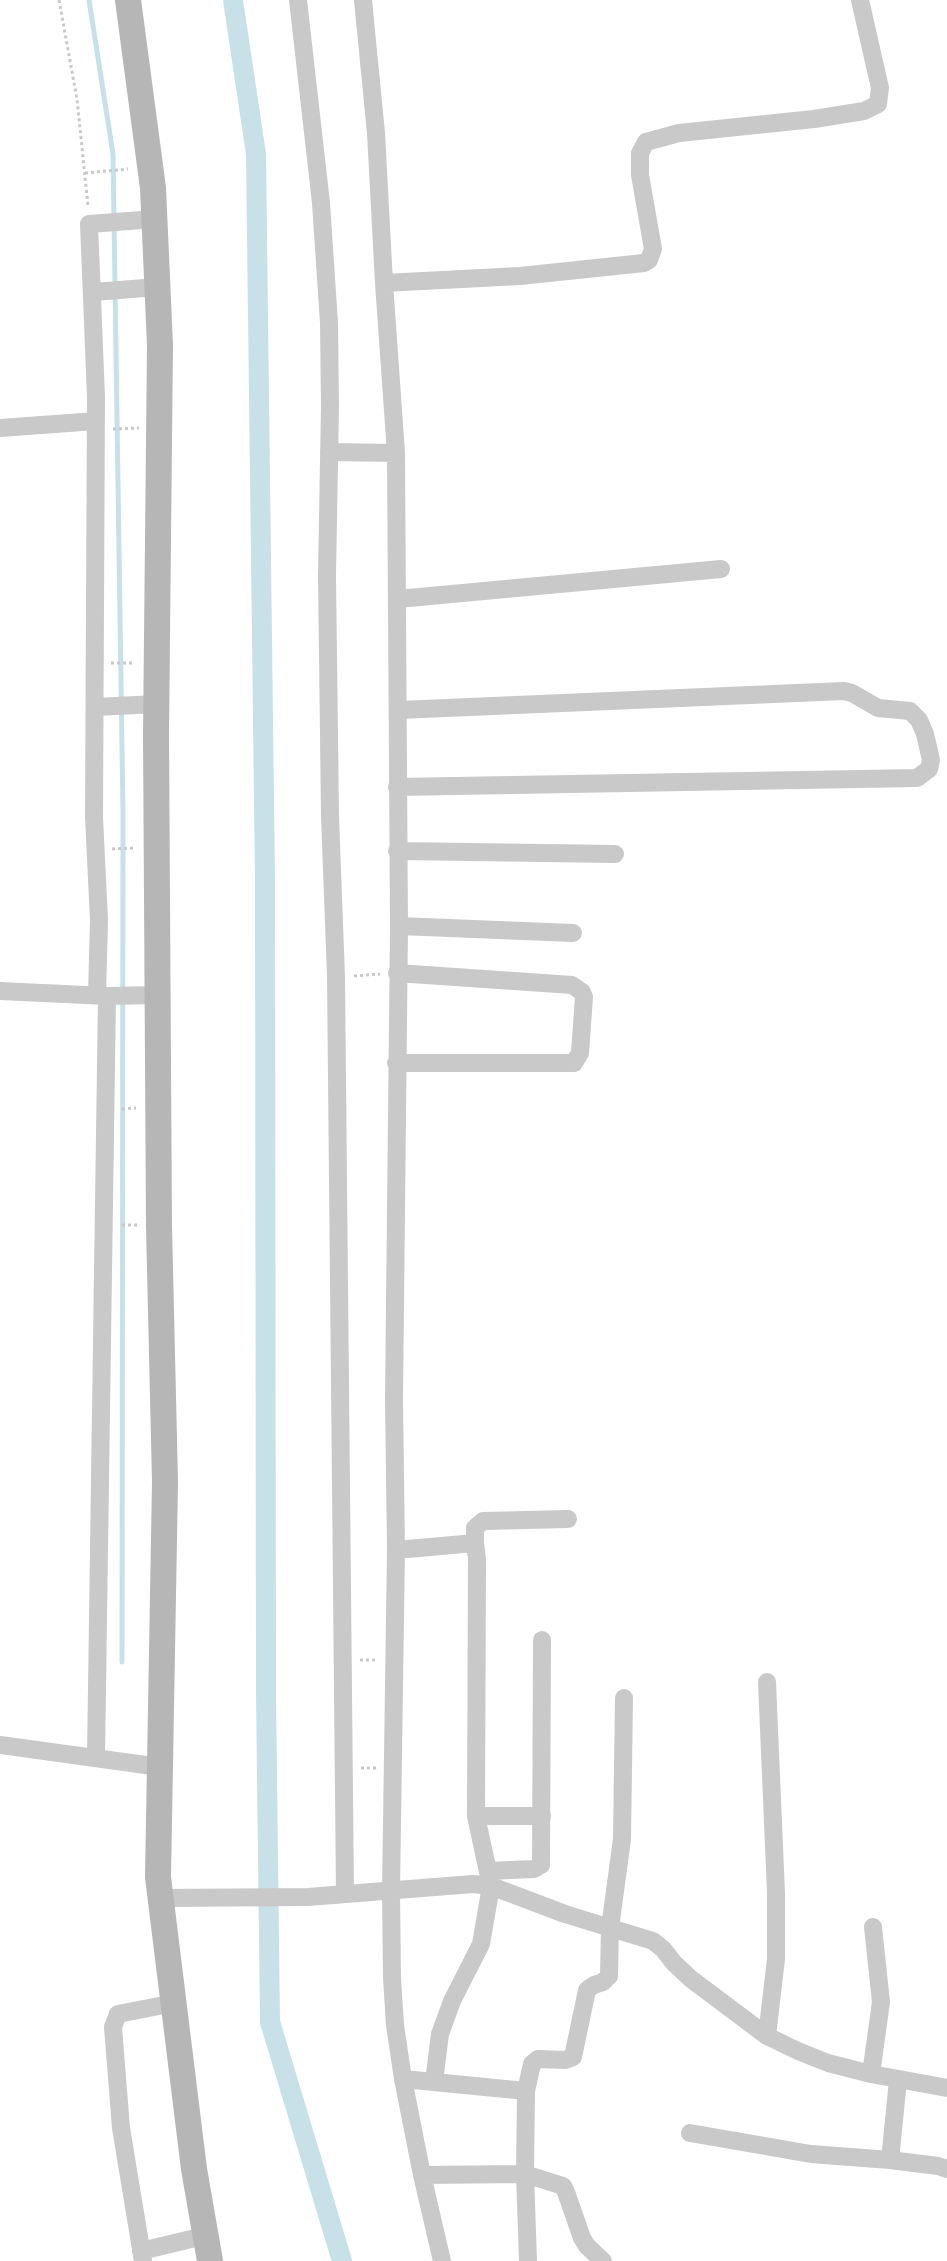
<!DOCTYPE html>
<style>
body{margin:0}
canvas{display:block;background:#fff}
</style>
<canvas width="947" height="2261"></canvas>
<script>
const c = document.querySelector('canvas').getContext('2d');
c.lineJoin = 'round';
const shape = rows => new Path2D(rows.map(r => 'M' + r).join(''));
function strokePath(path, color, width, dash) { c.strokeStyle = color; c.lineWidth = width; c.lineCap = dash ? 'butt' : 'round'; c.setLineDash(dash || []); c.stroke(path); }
strokePath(shape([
 [89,0,113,154,123,813,122,1662]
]), '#c8e0e7', 5);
strokePath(shape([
 [233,0,256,154,265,881,266,1694,270,2022,342,2261]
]), '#c8e0e7', 20);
strokePath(shape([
 [59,0,77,99,88,206],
 [85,173,128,169],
 [113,429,139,428],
 [111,663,135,663],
 [112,849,135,848],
 [354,976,380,974],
 [122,1109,136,1108],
 [122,1225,139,1225],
 [360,1660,377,1660],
 [361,1768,376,1768]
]), '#c9c9c9', 3, [3, 3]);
strokePath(shape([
 [298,0,321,203,329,323,330,406,327,575,330,816,336,977,345,1894],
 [363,0,376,133,384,283],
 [93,292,158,287],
 [0,428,96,421],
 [329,452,396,453,384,283,520,276,644,263,649,260,653,249,640,175,640,153,646,142,679,133,814,119,864,111,878,104,880,88,860,0],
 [396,453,399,926,394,1400,396,1550,391,1892,392,1978,395,2025,403,2079,422,2175,442,2261],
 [398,599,721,569],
 [95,707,157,704],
 [397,787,917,778,929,769,931,760,925,734,919,720,910,711,878,708,852,693,844,691,399,710],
 [397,851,615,854],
 [399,926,573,933],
 [0,991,107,996,96,1757],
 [97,995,99,920,94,817,96,397,89,224,155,219],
 [107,996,158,995],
 [396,1063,574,1063,580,1053,584,997,582,992,572,985,397,973],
 [475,1543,475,1528,483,1521,568,1519],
 [396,1550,475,1543,477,1559,476,1816,491,1886,481,1944,452,2001,440,2034,434,2082],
 [0,1745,160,1767],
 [476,1816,542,1816],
 [488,1871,534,1869,541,1865,542,1640],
 [159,1898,308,1897,473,1884,491,1886,565,1914,653,1941,663,1949,674,1963,691,1979,767,2036,798,2051,828,2063,871,2074,947,2088],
 [767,2036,776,1959,776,1893,767,1682],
 [871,2074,881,2002,873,1927],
 [403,2079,526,2091],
 [690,2133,811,2154,890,2160,938,2166,947,2169],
 [890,2160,898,2080],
 [422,2175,525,2174,563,2186,566,2192,582,2238,587,2246,603,2261],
 [141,2251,204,2236],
 [143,2261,121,2128,113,2027,118,2014,174,2003],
 [528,2261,525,2174,526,2091,532,2064,538,2059,565,2060,573,2057,587,1990,594,1985,603,1982,609,1976,610,1928,622,1839,624,1698]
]), '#c9c9c9', 18);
strokePath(shape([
 [128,0,153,188,160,345,156,735,159,1226,165,1482,158,1877,194,2169,210,2261]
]), '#b6b6b6', 26);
</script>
